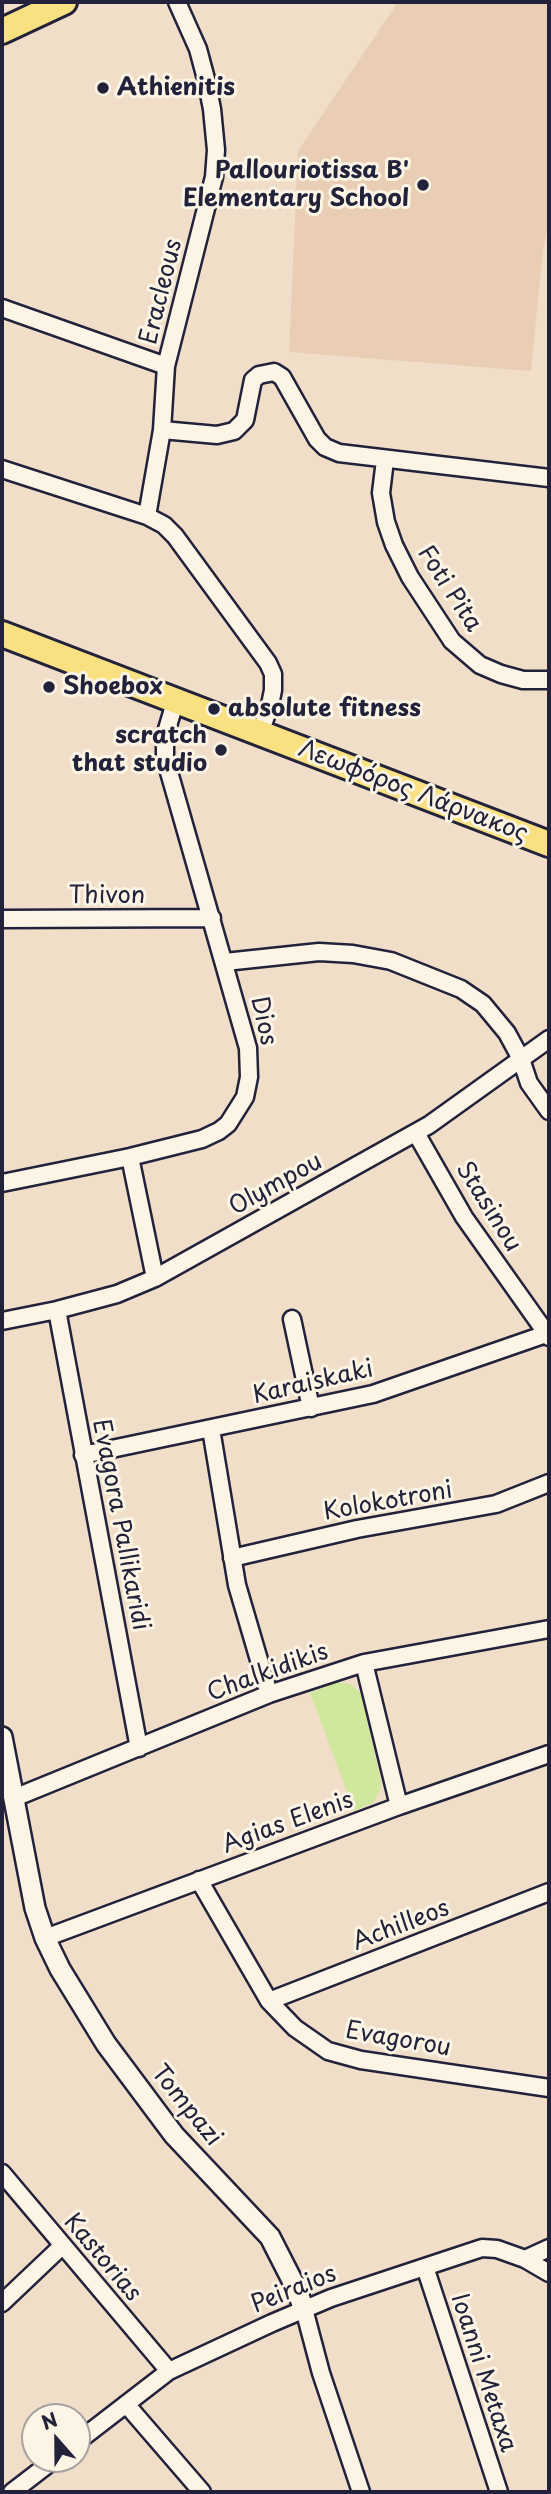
<!DOCTYPE html>
<meta charset="utf-8">
<style>
body{margin:0}
#map{position:relative;width:551px;height:2494px;overflow:hidden;background:#f1dec9;font-family:"Playpen Sans",sans-serif}
canvas{display:block}
.frame{position:absolute;inset:0;border:4px solid #22223b;pointer-events:none}
.north{position:absolute;left:21px;top:2403px;width:70px;height:70px;box-sizing:border-box;background:#fcf5e5;border:2px solid #a5a1a1;border-radius:50%;rotate:339deg;font-size:19px;font-weight:700;line-height:28px;text-align:center;color:#22223b}
.north::after{content:'';display:block;margin:auto;width:24px;height:32px;background:#22223b;clip-path:polygon(50% 0,100% 100%,50% 72%,0 100%)}
</style>
<div id="map">
<canvas width="551" height="2494"></canvas>
<div class="frame"></div>
<div class="north">N</div>
</div>
<script>
const c = document.querySelector('canvas').getContext('2d');
c.lineJoin = 'round';
function fill(path, color) { c.fillStyle = color; c.fill(path, 'evenodd'); }
const shape = rows => new Path2D(rows.map(r => 'M' + r).join(''));
function strokePath(path, color, width, dash) { c.strokeStyle = color; c.lineWidth = width; c.lineCap = dash ? 'butt' : 'round'; c.setLineDash(dash || []); c.stroke(path); }
function write(font, color, halo, rows, align = 'center') {
  c.font = font + ' "Playpen Sans",sans-serif'; c.lineWidth = 6; c.setLineDash([]); c.textBaseline = 'middle'; c.strokeStyle = halo; c.fillStyle = color; for (const [text, x, y, turn = 0] of rows) {
    c.save(); c.translate(x, y); c.rotate((+turn || 0) * Math.PI / 180); c.textAlign = isNaN(turn) ? turn : align; if (halo) c.strokeText(text, 0, 0); c.fillText(text, 0, 0); c.restore();
  }
}
fill(shape([
 [398,2,549,2,549,219,543,251,531,371,289,352,298,151]
]), '#e9ceb5');
fill(shape([
 [337,1682,350,1684,361,1693,381,1781,380,1791,373,1803,354,1811,310,1693]
]), '#cfe89e');
const minor = shape([
 [2,308,166,366],
 [162,430,217,435,234,431,245,420,253,380,259,375,274,372,282,377,317,439,325,447,339,453,549,478],
 [385,460,381,493,386,522,394,545,410,577,452,641,480,665,501,674,523,680,549,680],
 [2,469,147,516,164,525,175,536,268,663,273,674,273,690,270,705,260,733],
 [147,516,162,430,166,366,214,177,216,150,212,109,206,79,198,49,177,2],
 [2,919,212,918],
 [225,962,319,952,353,954,391,961,461,989,483,1004,507,1033,521,1059,529,1083,549,1111],
 [416,1133,464,1217,549,1337],
 [130,1157,155,1278],
 [2,1183,130,1157,202,1139,219,1131,228,1124,245,1097,249,1077,248,1048,165,758,165,736,176,699],
 [57,1310,139,1748],
 [292,1319,311,1408],
 [2,1321,57,1310,117,1294,155,1278,429,1125,549,1039],
 [211,1429,237,1585,269,1694],
 [83,1455,373,1394,546,1334],
 [232,1558,357,1529,496,1504,549,1483],
 [364,1663,399,1806],
 [14,1798,269,1694,364,1663,549,1629],
 [199,1880,269,2001,295,2028,328,2051,361,2060,549,2088],
 [45,1938,399,1806,549,1754],
 [269,2001,549,1892],
 [2,2173,169,2371],
 [525,2259,549,2248],
 [425,2267,499,2492],
 [2,2303,62,2246],
 [304,2309,321,2373,361,2492],
 [126,2404,202,2492],
 [77,2442,169,2371,272,2323,331,2298,482,2248,497,2249,525,2259,549,2273],
 [12,2492,55,2459]
]);
const tertiary = shape([
 [2,1737,35,1908,45,1938,60,1969,106,2044,174,2135,270,2237,295,2286,304,2309]
]);
const primary = shape([
 [2,31,64,2],
 [2,634,549,844]
]);
strokePath(minor, '#22223b', 21);
strokePath(tertiary, '#22223b', 24);
strokePath(primary, '#22223b', 30);
strokePath(minor, '#fcf5e5', 16);
strokePath(tertiary, '#fcf5e5', 19);
strokePath(primary, '#f9e181', 24);
for (const [x, y, r, color] of [
 [103,88,7,"#22223b"],
 [423,185,7,"#22223b"],
 [49,687,7,"#22223b"],
 [214,709,7,"#22223b"],
 [221,750,7,"#22223b"]
]) { const dot = new Path2D(); dot.arc(x, y, r, 0, 2 * Math.PI); c.fillStyle = color; c.fill(dot); strokePath(dot, '#fcf5e5', 2.5); }
write('bold 24px', '#22223b', '#fcf5e5', [
 ["Athienitis",117,88],
 ["Pallouriotissa B'",409,171,"right"],
 ["Elementary School",409,199,"right"],
 ["Shoebox",63,687],
 ["absolute fitness",228,709],
 ["scratch",207,736,"right"],
 ["that studio",207,764,"right"]
], 'left');
write('24px', '#22223b', '#fcf5e5', [
 ["Eracleous",162,292,-76],
 ["Foti Pita",449,589,57],
 ["Λεωφόρος Λάρνακος",413,792,21],
 ["Thivon",107,896],
 ["Dios",263,1021,78],
 ["Olympou",276,1185,-29],
 ["Stasinou",488,1207,58],
 ["Karaiskaki",313,1383,-13],
 ["Kolokotroni",388,1502,-10],
 ["Evagora Pallikaridi",120,1525,79],
 ["Chalkidikis",268,1673,-20],
 ["Agias Elenis",288,1823,-20],
 ["Achilleos",401,1926,-21],
 ["Evagorou",398,2040,10],
 ["Tompazi",186,2106,51],
 ["Kastorias",102,2258,50],
 ["Peiraios",294,2290,-22],
 ["Ioanni Metaxa",483,2373,72]
]);
</script>
